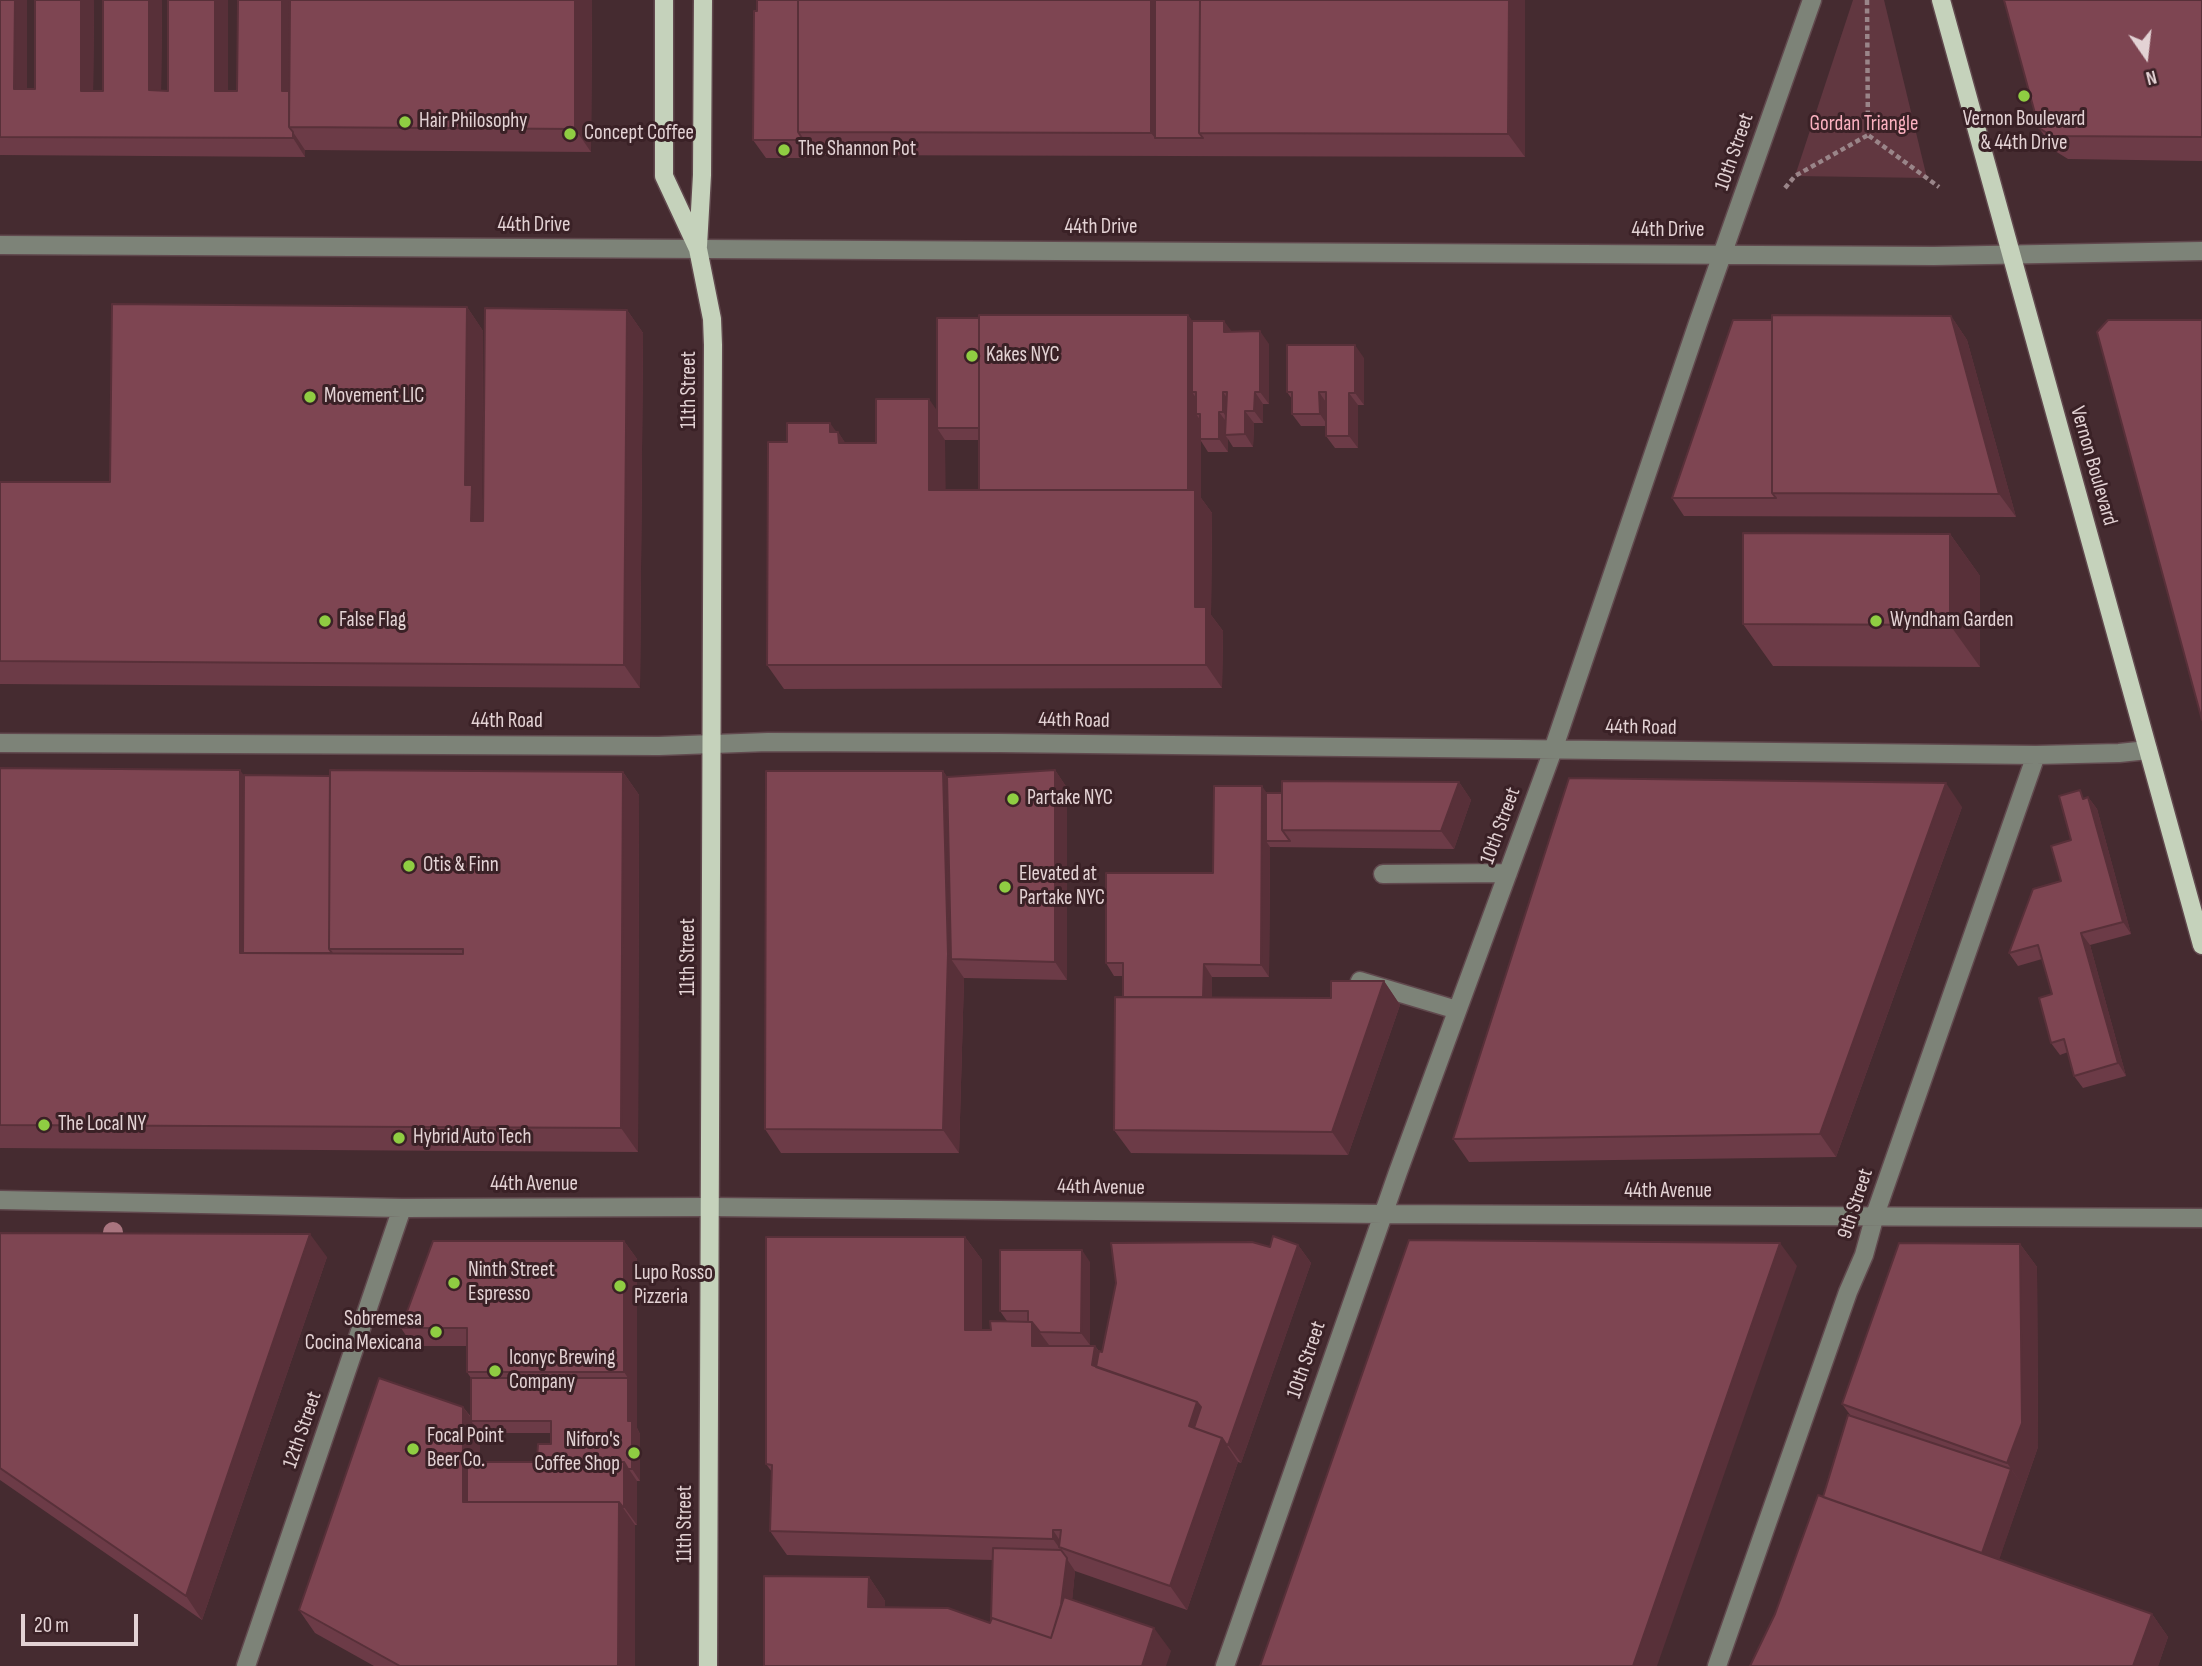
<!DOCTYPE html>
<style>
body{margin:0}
#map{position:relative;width:2202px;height:1666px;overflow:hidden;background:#452b30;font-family:"Sofia Sans Condensed",sans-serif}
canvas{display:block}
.north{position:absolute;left:2111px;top:21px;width:70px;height:70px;-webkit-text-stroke:5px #3a2126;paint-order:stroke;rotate:166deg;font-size:19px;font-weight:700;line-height:28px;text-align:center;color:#e3d2d4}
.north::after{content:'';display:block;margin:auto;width:24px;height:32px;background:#e3d2d4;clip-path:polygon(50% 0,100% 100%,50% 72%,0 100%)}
.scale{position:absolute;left:21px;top:1614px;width:117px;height:32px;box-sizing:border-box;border:4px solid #e3d2d4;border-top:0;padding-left:9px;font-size:21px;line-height:24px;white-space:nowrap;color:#e3d2d4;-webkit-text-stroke:5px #3a2126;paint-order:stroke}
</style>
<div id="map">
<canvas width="2202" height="1666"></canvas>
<div class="north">N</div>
<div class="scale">20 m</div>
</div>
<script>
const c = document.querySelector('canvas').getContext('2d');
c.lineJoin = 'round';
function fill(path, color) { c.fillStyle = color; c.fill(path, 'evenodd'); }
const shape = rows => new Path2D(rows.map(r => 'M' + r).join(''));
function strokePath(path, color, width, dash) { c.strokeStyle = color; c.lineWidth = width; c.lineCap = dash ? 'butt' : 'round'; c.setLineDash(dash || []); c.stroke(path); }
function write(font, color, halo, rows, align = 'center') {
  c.font = font + ' "Sofia Sans Condensed",sans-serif'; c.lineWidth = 6; c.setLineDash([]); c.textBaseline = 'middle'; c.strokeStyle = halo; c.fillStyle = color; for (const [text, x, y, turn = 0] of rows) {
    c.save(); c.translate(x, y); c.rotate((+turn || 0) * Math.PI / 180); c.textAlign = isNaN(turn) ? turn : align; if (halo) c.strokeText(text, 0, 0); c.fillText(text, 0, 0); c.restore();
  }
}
fill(shape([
 [1853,0,1884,0,1927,178,1795,176]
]), '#613740');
const minor = shape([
 [0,245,1934,256,2202,251],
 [0,743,659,746,768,742,999,743,2036,755,2119,753,2148,750],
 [1383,874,1508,873],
 [1360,981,1457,1010],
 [0,1200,402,1208,711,1207,1383,1214,2202,1218],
 [246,1666,402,1208],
 [1225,1666,1398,1172,1553,750,1698,323,1812,0],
 [1717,1666,1848,1292,1864,1255,1875,1215,2036,755]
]);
const major = shape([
 [664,0,664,176,698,249,712,319,713,345,708,1666],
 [1941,0,2202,945],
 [698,246,702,175,703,0]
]);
strokePath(minor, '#61494e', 21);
strokePath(major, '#61494e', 21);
strokePath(shape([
 [1867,0,1868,135,1939,187],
 [1785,188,1795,176,1868,135]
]), '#9a8589', 4.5, [5, 3.5]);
strokePath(minor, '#7d8378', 18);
strokePath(major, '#c5d2bb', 18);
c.fillStyle = '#a9757f';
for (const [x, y] of [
 [113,1232]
]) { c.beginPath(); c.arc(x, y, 10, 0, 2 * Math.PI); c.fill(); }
fill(shape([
 [0,0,27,89,35,89,35,0,94,0,93,91,103,91,103,0,162,0,161,90,168,91,168,0,228,0,228,91,237,91,592,0,591,152,305,150,305,157,0,155],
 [757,0,1525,0,1525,157,814,155,814,158,766,158,753,140],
 [2202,0,2202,161,2068,159,2055,151,2039,128],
 [467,307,483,331,482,499,483,501,627,310,643,333,640,688,0,684,0,482,110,482],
 [1188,315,1192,321,1232,332,1269,344,1269,404,1263,404,1263,423,1254,423,1253,447,1233,447,1228,439,1228,452,1208,452,1201,441,1201,498,1212,513,1211,615,1223,631,1222,688,784,689,767,665,787,442,838,432,845,443,876,443,937,410,979,318],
 [945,440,979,440,979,490,945,490],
 [1951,316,1967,340,2016,517,1684,516,1672,498,1772,320],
 [1364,358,1364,405,1358,405,1358,448,1335,448,1326,436,1326,426,1301,426,1292,414,1292,399,1287,392],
 [1950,534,1980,576,1980,667,1773,666,1743,624],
 [0,768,244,775,330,776,623,772,639,795,638,1152,0,1148],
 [1055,770,1067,788,1067,980,964,978,959,1153,781,1153,765,1129,943,771,947,777],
 [1459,782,1471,800,1454,849,1270,847,1269,977,1212,977,1212,997,1331,998,1384,981,1400,1005,1348,1155,1131,1153,1114,1130,1123,997,1123,976,1114,976,1106,963,1213,873,1266,793,1282,793],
 [2088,797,2097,809,2131,934,2090,945,2126,1076,2083,1088,2074,1076,2068,1052,2060,1055,2051,1043,2052,994,2042,959,2018,966,2009,953,2061,881,2071,840,2086,798],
 [1962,807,1836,1157,1469,1162,1453,1139],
 [0,1233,327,1257,202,1620,0,1480],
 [965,1237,982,1260,982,1330,991,1330,1007,1321,1000,1311,1090,1262,1090,1345,1048,1345,1049,1346,1095,1346,1099,1351,1102,1352,1270,1247,1298,1245,1311,1263,1241,1463,1238,1462,1187,1610,1075,1571,1072,1600,1171,1651,764,1666,869,1577,885,1601,885,1607,990,1623,991,1619,993,1560,787,1555,770,1531,772,1472,766,1464],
 [624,1241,637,1259,637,1428,640,1434,640,1481,637,1481,637,1525,635,1525,635,1666,374,1666,315,1633,299,1610,463,1407,471,1417,471,1378,467,1372,467,1346,413,1346,401,1328],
 [480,1433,551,1433,551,1444,537,1459,540,1462,480,1462],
 [2020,1244,2037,1267,2038,1447,1999,1559,2152,1614,2168,1637,2158,1666,1750,1666,1775,1614,1823,1497,1851,1416,1842,1404]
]), '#6c3b47');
fill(shape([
 [15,0,27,0,27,107,14,89],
 [81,0,94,0,93,109,81,91],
 [149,0,162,0,161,108,149,90],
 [215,0,228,0,228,109,215,91],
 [282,0,295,0,293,127,282,91],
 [575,0,592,0,591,152,575,129],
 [1151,0,1168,0,1155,138,1151,133],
 [1509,0,1525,0,1525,157,1508,134],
 [293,132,305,150,305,157,293,138],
 [802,138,814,155,814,158,802,140],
 [467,307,483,331,482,499,488,508,488,544,471,521,465,485],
 [627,310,643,333,640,688,624,665],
 [1188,315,1201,333,1196,392,1192,392,1201,405,1200,414,1196,414,1201,421,1201,498,1212,513,1211,615,1223,631,1222,688,1206,665,1195,607,1188,495],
 [1951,316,1967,340,2016,517,1999,494],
 [1224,321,1233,333,1224,332],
 [1260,331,1269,344,1269,404,1260,392],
 [1355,345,1364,358,1364,405,1355,393],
 [1223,392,1231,404,1231,425,1223,412],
 [1255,392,1263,404,1263,423,1254,411],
 [1319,392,1328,405,1328,426,1320,414],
 [1349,393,1358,405,1358,448,1349,436],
 [929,399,945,422,937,428,945,440,946,513,929,490],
 [1245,411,1254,423,1253,447,1245,434],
 [1219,412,1228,424,1225,435,1228,439,1228,452,1219,439],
 [830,423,838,434,838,432,854,456,846,454,830,432],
 [1950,534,1980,576,1980,667,1950,625],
 [240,770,257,793,256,953,240,953],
 [1055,770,1067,788,1067,980,1055,962],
 [943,771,960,795,951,959,964,978,959,1153,943,1130],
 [623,772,639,795,638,1152,621,1128],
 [1459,782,1471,800,1454,849,1441,831],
 [1946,783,1962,807,1836,1157,1820,1134],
 [1262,786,1271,799,1266,841,1270,847,1269,977,1261,965],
 [2088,797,2097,809,2131,934,2123,922],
 [2081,933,2090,945,2126,1076,2118,1063],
 [1204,964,1212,977,1212,1021,1203,1008],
 [1384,981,1400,1005,1348,1155,1332,1132],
 [310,1234,327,1257,202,1620,186,1596],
 [965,1237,982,1260,982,1354,965,1330],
 [624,1241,637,1259,637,1428,640,1434,640,1481,632,1469,628,1421,628,1378,624,1372],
 [1780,1243,1797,1266,1657,1666,1633,1666],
 [2020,1244,2037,1267,2038,1447,2024,1487,2007,1463],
 [1298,1245,1311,1263,1241,1463,1228,1445],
 [1082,1250,1090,1262,1090,1345,1081,1333],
 [1032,1322,1049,1345,1048,1370,1032,1346],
 [1095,1346,1112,1369,1092,1365],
 [1197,1402,1214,1425,1209,1438,1189,1426],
 [463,1407,473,1421,471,1421,480,1433,480,1507,463,1502],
 [1222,1438,1238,1462,1187,1610,1170,1586],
 [624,1462,637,1481,637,1525,624,1507],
 [2011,1469,2024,1487,1994,1575,1981,1557],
 [619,1502,635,1525,635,1666,618,1666],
 [1053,1530,1066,1550,1059,1547,1075,1571,1071,1612,1061,1607,1067,1559,1053,1539],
 [869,1577,885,1601,885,1631,868,1607],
 [2152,1614,2168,1637,2158,1666,2133,1666],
 [1154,1628,1171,1651,1166,1666,1142,1666]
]), '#583039');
const building = shape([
 [0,0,15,0,14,89,35,89,35,0,81,0,81,91,103,91,103,0,149,0,149,90,168,91,168,0,215,0,215,91,237,91,238,0,282,0,282,91,289,91,289,127,293,132,293,138,0,137,0,0],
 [290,0,575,0,575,129,289,127,290,0],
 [757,0,798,0,798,132,802,138,802,140,753,140,754,11,757,11,757,0],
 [798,0,1151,0,1151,133,798,132,798,0],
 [1155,0,1200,0,1199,133,1203,138,1155,138,1155,0],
 [1200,0,1509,0,1508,134,1199,133,1200,0],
 [2004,0,2202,0,2202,137,2052,136,2039,128,2004,0],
 [112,304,467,307,465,485,472,485,471,521,483,521,485,308,627,310,624,665,0,661,0,482,110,482,112,304],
 [979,315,1188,315,1188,490,979,490,979,315],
 [1772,315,1951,316,1999,494,1772,493,1772,315],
 [937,318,979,318,979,428,937,428,937,318],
 [1733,320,1772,320,1772,493,1776,498,1672,498,1733,320],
 [2108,320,2202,320,2202,720,2097,332,2108,320],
 [1192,321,1224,321,1224,332,1260,331,1260,392,1255,392,1254,411,1245,411,1245,434,1225,435,1227,392,1223,392,1223,412,1219,412,1219,439,1200,439,1200,414,1196,414,1196,392,1192,392,1192,321],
 [1287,345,1355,345,1355,393,1349,393,1349,436,1326,436,1326,392,1319,392,1320,414,1292,414,1292,392,1287,392,1287,345],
 [876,399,929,399,929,490,1195,490,1195,607,1206,607,1206,665,767,665,768,442,787,442,787,423,830,423,830,432,838,432,839,443,876,443,876,399],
 [1743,533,1950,534,1950,625,1743,624,1743,533],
 [0,768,240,770,240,953,463,954,463,949,329,949,330,770,623,772,621,1128,0,1125,0,768],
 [1055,770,1055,962,951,959,947,777,1055,770],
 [766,771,943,771,948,954,943,1130,765,1129,766,771],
 [244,775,330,776,329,949,332,953,243,953,244,775],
 [1569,778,1946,783,1820,1134,1453,1139,1569,778],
 [1282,781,1459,782,1441,831,1282,830,1282,781],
 [1214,786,1262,786,1261,965,1204,964,1203,997,1123,997,1123,963,1106,963,1106,873,1213,873,1214,786],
 [2080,790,2083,799,2088,797,2123,922,2081,933,2118,1063,2074,1076,2064,1039,2051,1043,2039,998,2052,994,2038,945,2009,953,2033,889,2061,881,2051,846,2071,840,2059,796,2080,790],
 [1266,793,1282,793,1282,830,1290,841,1266,841,1266,793],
 [1331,981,1384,981,1332,1132,1114,1130,1115,997,1331,998,1331,981],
 [0,1233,310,1234,186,1596,0,1468,0,1233],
 [1273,1236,1298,1245,1228,1445,1226,1444,1222,1438,1194,1428,1201,1407,1197,1402,1096,1367,1099,1351,1102,1352,1116,1283,1111,1243,1252,1242,1270,1247,1273,1236],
 [766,1237,965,1237,965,1330,991,1330,990,1321,1032,1322,1032,1346,1095,1346,1092,1365,1197,1402,1189,1426,1222,1438,1170,1586,1059,1547,1061,1530,1053,1530,1053,1539,770,1531,772,1465,766,1464,766,1237],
 [1409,1240,1780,1243,1633,1666,1260,1666,1409,1240],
 [433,1241,624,1241,624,1372,467,1372,467,1328,401,1328,433,1241],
 [1899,1243,2020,1244,2022,1423,2007,1463,1842,1404,1899,1243],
 [1000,1250,1082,1250,1081,1333,1040,1332,1032,1322,1028,1322,1028,1311,1000,1311,1000,1250],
 [379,1378,463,1407,463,1502,619,1502,618,1666,400,1666,299,1610,379,1378],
 [471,1378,628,1378,628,1421,632,1421,632,1469,628,1469,624,1462,551,1462,551,1459,537,1459,538,1444,551,1444,551,1421,471,1421,471,1378],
 [1848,1415,2011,1469,1982,1553,1823,1497,1848,1415],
 [467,1462,624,1462,624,1507,623,1507,619,1502,467,1502,467,1462],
 [1818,1495,2152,1614,2133,1666,1750,1666,1775,1614,1818,1495],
 [993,1548,1061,1550,1067,1558,1061,1605,1051,1638,992,1618,991,1619,993,1548],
 [764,1576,869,1577,868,1607,948,1608,990,1623,992,1618,1051,1638,1064,1597,1154,1628,1142,1666,764,1666,764,1576]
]);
fill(building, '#7e4552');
strokePath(building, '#583039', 2);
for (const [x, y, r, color] of [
 [2024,96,7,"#8fcd42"],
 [405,122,7,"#8fcd42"],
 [570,134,7,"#8fcd42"],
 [784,150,7,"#8fcd42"],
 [972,356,7,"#8fcd42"],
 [310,397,7,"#8fcd42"],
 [325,621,7,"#8fcd42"],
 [1876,621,7,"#8fcd42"],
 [1013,799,7,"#8fcd42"],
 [409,866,7,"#8fcd42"],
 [1005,887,7,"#8fcd42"],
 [44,1125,7,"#8fcd42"],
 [399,1138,7,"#8fcd42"],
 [454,1283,7,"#8fcd42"],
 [620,1286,7,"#8fcd42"],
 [436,1332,7,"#8fcd42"],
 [495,1371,7,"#8fcd42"],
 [413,1449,7,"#8fcd42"],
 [634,1453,7,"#8fcd42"]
]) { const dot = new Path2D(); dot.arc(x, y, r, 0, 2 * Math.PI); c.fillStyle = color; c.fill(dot); strokePath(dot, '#3a2126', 2.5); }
write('21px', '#e3d2d4', '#3a2126', [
 ["Vernon Boulevard",2024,120,"center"],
 ["& 44th Drive",2024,144,"center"],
 ["Hair Philosophy",419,122],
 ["Concept Coffee",584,134],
 ["The Shannon Pot",798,150],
 ["Kakes NYC",986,356],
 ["Movement LIC",324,397],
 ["False Flag",339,621],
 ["Wyndham Garden",1890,621],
 ["Partake NYC",1027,799],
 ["Otis & Finn",423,866],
 ["Elevated at",1019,875],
 ["Partake NYC",1019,899],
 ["The Local NY",58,1125],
 ["Hybrid Auto Tech",413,1138],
 ["Ninth Street",468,1271],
 ["Espresso",468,1295],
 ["Lupo Rosso",634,1274],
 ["Pizzeria",634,1298],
 ["Sobremesa",422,1320,"right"],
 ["Cocina Mexicana",422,1344,"right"],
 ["Iconyc Brewing",509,1359],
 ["Company",509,1383],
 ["Focal Point",427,1437],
 ["Beer Co.",427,1461],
 ["Niforo's",620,1441,"right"],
 ["Coffee Shop",620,1465,"right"]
], 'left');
write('21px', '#fbb1c0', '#3a2126', [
 ["Gordan Triangle",1864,125]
]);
write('21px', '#e3d2d4', '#3a2126', [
 ["10th Street",1735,152,-71],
 ["44th Drive",534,226],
 ["44th Drive",1101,228],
 ["44th Drive",1668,231],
 ["11th Street",690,390,-90],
 ["Vernon Boulevard",2093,466,74],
 ["44th Road",1074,721,1],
 ["44th Road",507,722],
 ["44th Road",1641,728,1],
 ["10th Street",1501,826,-70],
 ["11th Street",689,957,-90],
 ["44th Avenue",534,1185],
 ["44th Avenue",1101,1188,1],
 ["44th Avenue",1668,1192],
 ["9th Street",1856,1204,-72],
 ["10th Street",1307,1360,-71],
 ["12th Street",303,1430,-71],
 ["11th Street",686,1524,-90]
]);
</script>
